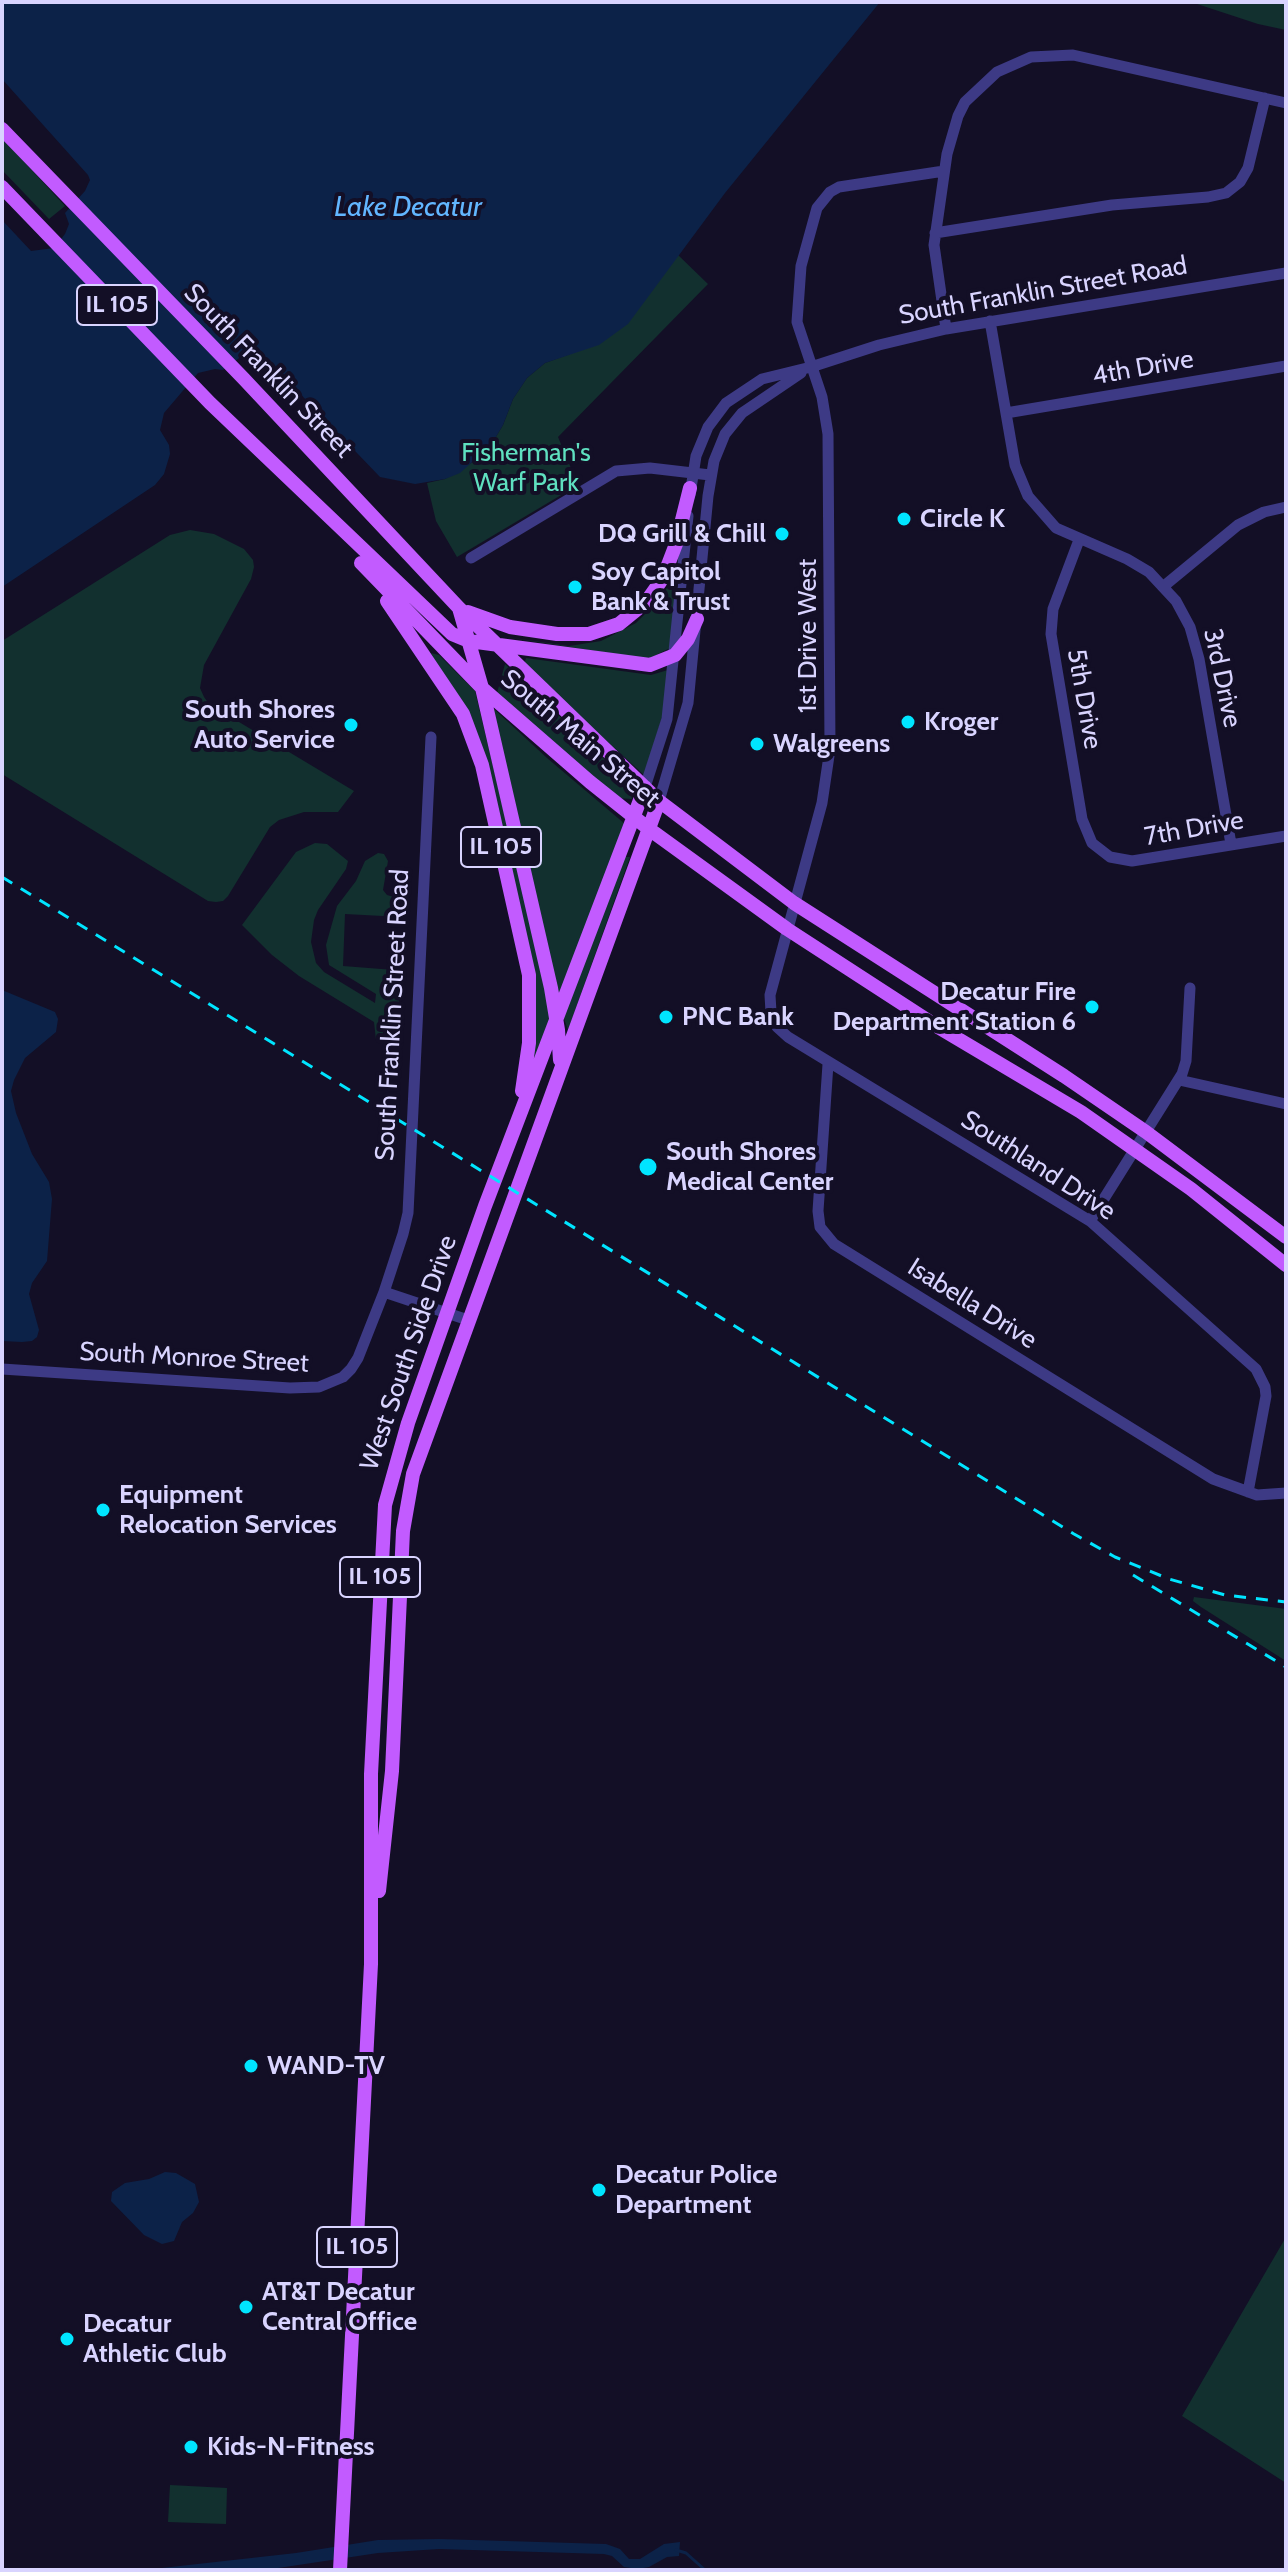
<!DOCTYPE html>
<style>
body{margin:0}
#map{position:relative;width:1288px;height:2572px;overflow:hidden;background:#130f26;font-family:Cabin,sans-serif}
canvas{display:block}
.frame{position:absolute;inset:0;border:4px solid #d9d4ff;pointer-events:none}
</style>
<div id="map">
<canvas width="1288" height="2572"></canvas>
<div class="frame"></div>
</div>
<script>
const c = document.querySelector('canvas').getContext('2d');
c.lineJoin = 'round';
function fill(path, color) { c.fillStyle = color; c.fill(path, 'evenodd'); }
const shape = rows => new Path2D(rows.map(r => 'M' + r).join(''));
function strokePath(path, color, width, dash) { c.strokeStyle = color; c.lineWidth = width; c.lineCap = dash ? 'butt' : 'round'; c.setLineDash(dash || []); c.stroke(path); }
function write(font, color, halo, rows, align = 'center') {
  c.font = font + ' Cabin,sans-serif'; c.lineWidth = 8; c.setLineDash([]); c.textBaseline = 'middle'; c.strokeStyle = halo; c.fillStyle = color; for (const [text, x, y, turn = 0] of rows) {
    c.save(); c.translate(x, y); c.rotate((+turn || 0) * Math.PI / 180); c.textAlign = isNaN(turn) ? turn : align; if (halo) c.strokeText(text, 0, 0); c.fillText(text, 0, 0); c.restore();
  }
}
fill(shape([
 [1191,2,1286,2,1286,30,1258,24],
 [2,138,65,206,49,219,2,170],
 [677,254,708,284,558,437,578,485,457,557,436,521,427,483,445,479,476,460,491,445,503,425,513,399,527,378,545,363,570,354,656,283],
 [190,530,214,534,244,549,253,560,254,567,251,579,204,665,200,688,204,697,209,704,354,791,338,812,304,812,279,820,270,827,228,896,223,901,216,902,208,901,2,774,2,641,170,535],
 [673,578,676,580,675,597,670,648,648,659,499,636,569,646,601,641,636,623,660,599],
 [431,653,439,655,475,691,550,1005,552,1018,530,1078,535,1028,486,771],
 [526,658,651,675,668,670,663,714,644,775,524,665],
 [505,664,619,773,630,789,632,799,617,798,497,693],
 [493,708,547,758,625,824,559,1000],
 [315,843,327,844,348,861,346,869,318,910,314,920,311,942,316,963,324,972,375,1003,376,994,329,965,326,945,337,906,356,881,365,861,378,853,384,854,388,861,383,890,387,895,401,899,402,917,345,914,343,966,394,970,395,958,401,959,397,1051,376,1040,374,1022,299,976,272,955,242,925,296,852],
 [624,857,630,857,568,1030,563,1016],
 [1194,1597,1286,1609,1286,1661,1201,1607,1193,1601],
 [1286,2237,1286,2483,1182,2416],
 [170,2485,227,2488,226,2524,168,2522]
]), '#12302f');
fill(shape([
 [2,2,880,2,725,193,628,324,599,345,545,363,527,378,513,399,503,425,491,445,460,473,445,479,415,484,380,477,263,355,250,350,223,370,215,369,198,373,164,413,160,430,169,445,170,454,164,474,155,485,2,587,2,220,31,251,54,248,65,234,69,224,65,213,85,191,90,180,88,175,2,79],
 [2,990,55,1012,58,1019,56,1032,25,1058,14,1080,11,1091,16,1113,32,1154,49,1182,52,1199,47,1261,32,1283,29,1294,39,1330,37,1337,32,1341,22,1342,2,1341],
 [165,2172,176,2173,195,2184,199,2202,193,2213,182,2222,174,2241,162,2244,144,2235,111,2201,112,2192,125,2183,149,2179],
 [439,2539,606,2544,620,2549,629,2559,640,2559,664,2544,680,2542,679,2556,667,2557,649,2567,638,2569,624,2567,612,2556,604,2554,439,2549,378,2553,265,2570,144,2570,296,2553,378,2540]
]), '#0c2248');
strokePath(shape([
 [676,2550,686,2553,705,2570]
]), '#0c2248', 3);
strokePath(shape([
 [944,171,839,187,830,192,817,208,801,266,797,322,822,397,828,434,830,749,822,803,770,995,771,1012,777,1027,788,1037,1090,1221,1256,1369,1265,1387,1266,1396,1248,1492],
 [935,233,1112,205,1208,197,1226,193,1240,182,1248,168,1265,98],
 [990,321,1015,465,1028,496,1056,528,1127,559,1149,572,1176,601,1190,627,1199,659,1231,844],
 [946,329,934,245,947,154,958,116,965,102,997,72,1031,57,1073,55,1286,103],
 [1006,413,1286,366],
 [690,495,696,456,708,427,726,403,762,379,811,367,879,345,946,329,1286,273],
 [1079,540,1053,609,1051,634,1082,819,1092,843,1110,857,1132,861,1286,836],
 [471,558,616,471,650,468,710,475],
 [1164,586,1238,525,1264,512,1286,507],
 [645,787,667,719,688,516],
 [659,801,688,703,708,496,714,461,725,434,742,413,801,373],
 [828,1064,818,1211,820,1227,834,1244,1213,1479,1257,1495,1286,1493],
 [1179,1080,1286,1104],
 [1090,1221,1182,1074,1186,1061,1190,988],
 [384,1292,403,1234,408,1213,431,737],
 [2,1369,290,1388,319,1387,343,1377,351,1369,358,1358,384,1292,468,1320]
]), '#3d3a85', 11);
strokePath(shape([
 [2,129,244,379,459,608,659,801,794,903,1064,1076,1146,1132,1286,1237],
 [2,187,210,403,452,634,469,641,650,665,675,655,688,639,697,619],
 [361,563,482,688,590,782,649,829,787,929,938,1027,1081,1112,1191,1189,1286,1265],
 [387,601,463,714,482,765,529,975,529,1043,522,1091],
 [459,608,482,688,551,988,558,1030,560,1060],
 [468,612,510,627,557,634,589,634,619,624,646,602,663,578,676,544,690,488],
 [379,1891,392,1771,403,1531,413,1474,659,801],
 [340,2570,371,1964,371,1774,385,1505,408,1423,485,1206,645,787]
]), '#c25bff', 14);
strokePath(shape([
 [2,877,1074,1534,1115,1557,1169,1579,1225,1595,1286,1602],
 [1133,1575,1286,1667]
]), '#00e5ff', 3, [12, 10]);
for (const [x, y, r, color] of [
 [904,519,8,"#00e5ff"],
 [782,534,8,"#00e5ff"],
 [575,587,8,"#00e5ff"],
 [908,722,8,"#00e5ff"],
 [351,725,8,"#00e5ff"],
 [757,744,8,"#00e5ff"],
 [1092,1007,8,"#00e5ff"],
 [666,1017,8,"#00e5ff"],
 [648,1167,10,"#00e5ff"],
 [103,1510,8,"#00e5ff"],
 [251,2066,8,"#00e5ff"],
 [599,2190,8,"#00e5ff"],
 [246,2307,8,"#00e5ff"],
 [67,2339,8,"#00e5ff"],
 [191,2447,8,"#00e5ff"]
]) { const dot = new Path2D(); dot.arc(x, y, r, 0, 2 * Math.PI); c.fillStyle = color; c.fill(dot); strokePath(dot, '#130f26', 3); }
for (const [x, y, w] of [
 [117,305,80],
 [501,847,80],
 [380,1577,80],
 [357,2247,80]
]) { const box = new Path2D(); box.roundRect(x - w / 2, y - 20, w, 40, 6); c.fillStyle = '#130f26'; c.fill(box); strokePath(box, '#d9d4ff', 2); }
write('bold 24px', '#d9d4ff', null, [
 ["IL 105",117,305],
 ["IL 105",501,847],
 ["IL 105",380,1577],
 ["IL 105",357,2247]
]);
write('26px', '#d9d4ff', '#130f26', [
 ["South Franklin Street Road",1043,291,-10],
 ["4th Drive",1143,368,-10],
 ["South Franklin Street",268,371,46],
 ["1st Drive West",808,636,-90],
 ["3rd Drive",1222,678,78],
 ["5th Drive",1084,699,80],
 ["South Main Street",580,739,40],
 ["7th Drive",1194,829,-10],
 ["South Franklin Street Road",393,1015,-87],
 ["Southland Drive",1038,1166,33],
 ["Isabella Drive",972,1304,32],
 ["West South Side Drive",409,1353,-71],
 ["South Monroe Street",194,1358,3]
]);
write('26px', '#5fe0c0', '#130f26', [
 ["Fisherman's",526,453],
 ["Warf Park",526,483]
]);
write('bold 26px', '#d9d4ff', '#130f26', [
 ["Circle K",920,519],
 ["DQ Grill & Chill",766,534,"right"],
 ["Soy Capitol",591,572],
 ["Bank & Trust",591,602],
 ["South Shores",335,710,"right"],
 ["Auto Service",335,740,"right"],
 ["Kroger",924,722],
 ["Walgreens",773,744],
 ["Decatur Fire",1076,992,"right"],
 ["Department Station 6",1076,1022,"right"],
 ["PNC Bank",682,1017],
 ["South Shores",666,1152],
 ["Medical Center",666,1182],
 ["Equipment",119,1495],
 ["Relocation Services",119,1525],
 ["WAND-TV",267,2066],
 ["Decatur Police",615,2175],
 ["Department",615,2205],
 ["AT&T Decatur",262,2292],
 ["Central Office",262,2322],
 ["Decatur",83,2324],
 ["Athletic Club",83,2354],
 ["Kids-N-Fitness",207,2447]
], 'left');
write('italic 28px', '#62b6ff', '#130f26', [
 ["Lake Decatur",408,208]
]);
</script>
